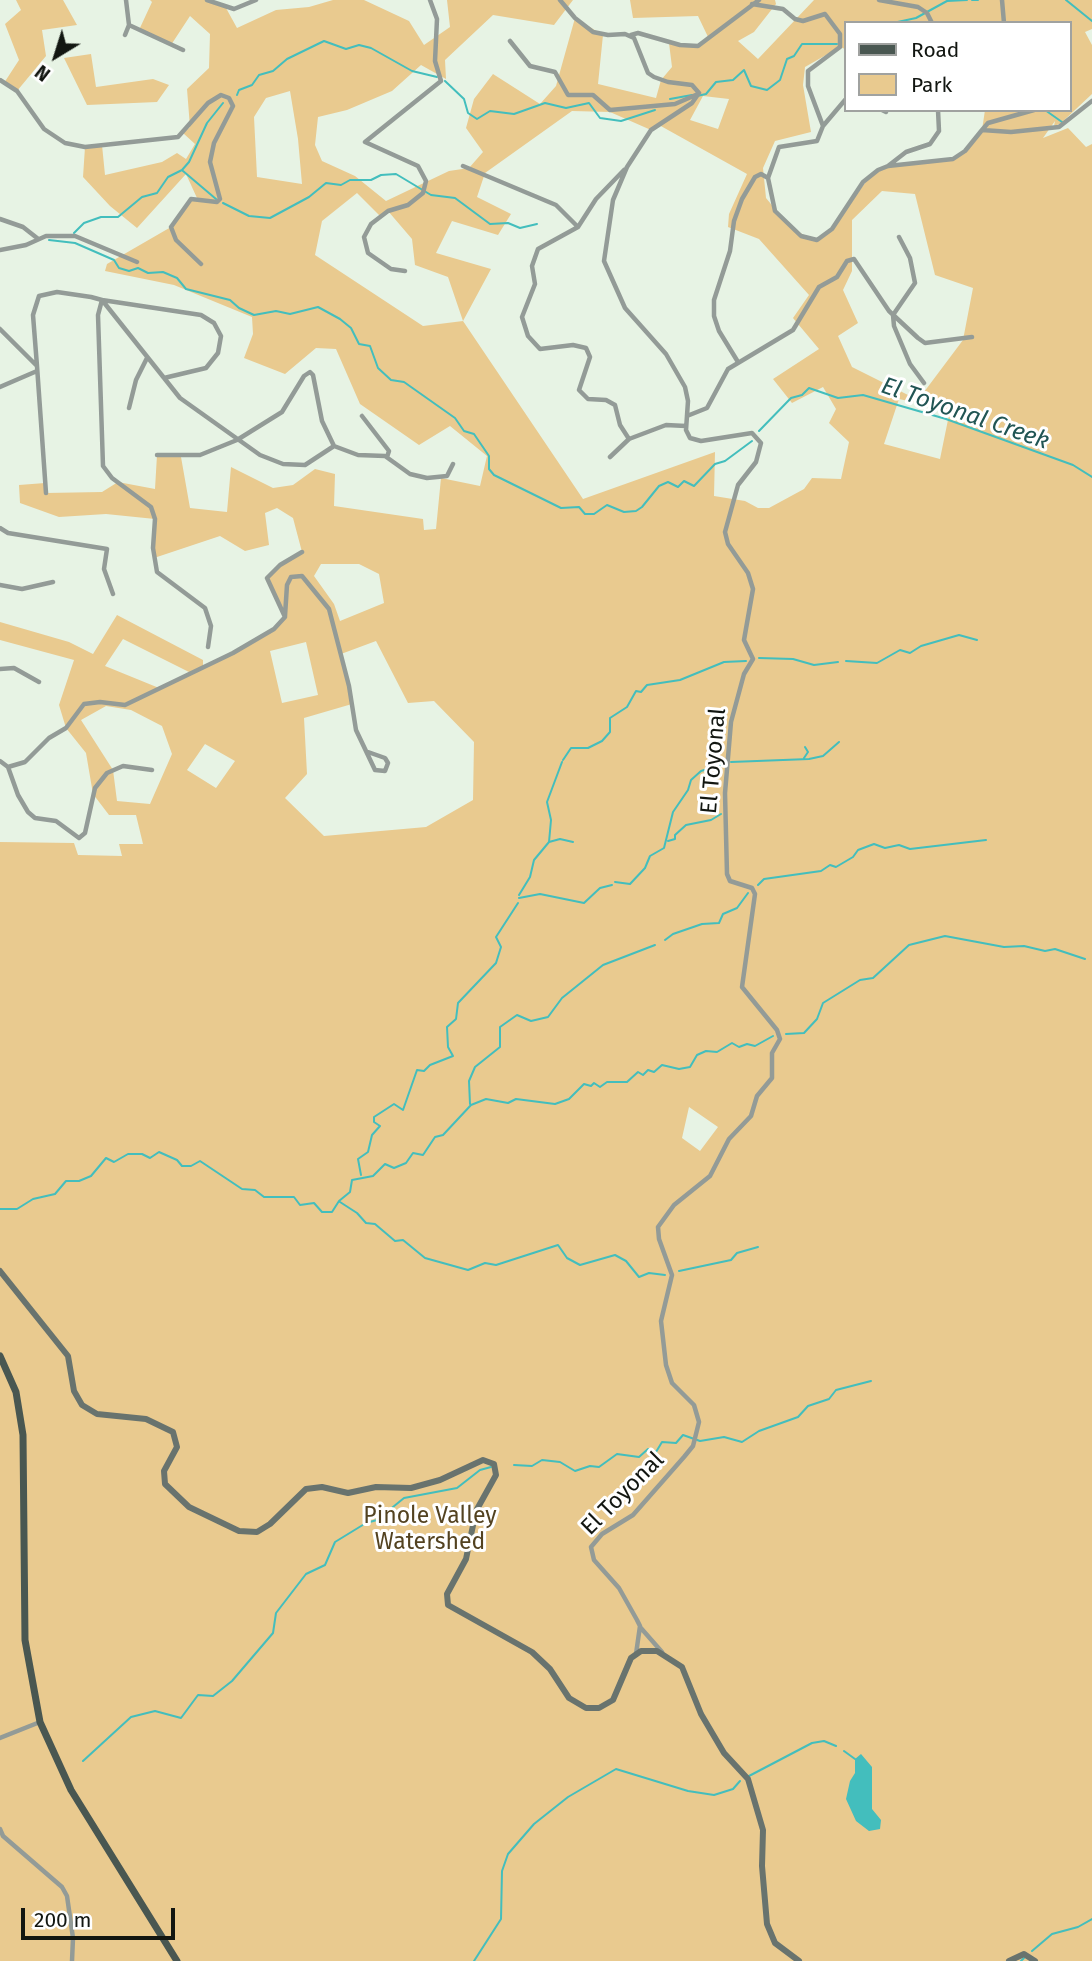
<!DOCTYPE html>
<style>
body{margin:0}
#map{position:relative;width:1092px;height:1961px;overflow:hidden;background:#e7f3e4;font-family:"Fira Sans",sans-serif}
canvas{display:block}
.legend{position:absolute;left:844px;top:21px;width:228px;height:91px;box-sizing:border-box;background:#fff;border:2px solid #a0a2a0;margin:0;padding:9px 12px;list-style:none;font-size:21px;color:#121611}
.legend li{display:flex;align-items:center;gap:14px;height:35px}
.legend b{width:35px;border:2px solid #a0a2a0}
.north{position:absolute;left:21px;top:21px;width:70px;height:70px;-webkit-text-stroke:5px #fff;paint-order:stroke;rotate:218deg;font-size:19px;font-weight:700;line-height:28px;text-align:center;color:#121611}
.north::after{content:'';display:block;margin:auto;width:24px;height:32px;background:#121611;clip-path:polygon(50% 0,100% 100%,50% 72%,0 100%)}
.scale{position:absolute;left:21px;top:1908px;width:154px;height:32px;box-sizing:border-box;border:4px solid #121611;border-top:0;padding-left:9px;font-size:21px;line-height:24px;white-space:nowrap;color:#121611;-webkit-text-stroke:5px #fff;paint-order:stroke}
</style>
<div id="map">
<canvas width="1092" height="1961"></canvas>
<ul class="legend">
<li><b style="height:9px;background:#495751"></b>Road</li>
<li><b style="height:19px;background:#e9ca8f"></b>Park</li>
</ul>
<div class="north">N</div>
<div class="scale">200 m</div>
</div>
<script>
const c = document.querySelector('canvas').getContext('2d');
c.lineJoin = 'round';
function fill(path, color) { c.fillStyle = color; c.fill(path, 'evenodd'); }
const shape = rows => new Path2D(rows.map(r => 'M' + r).join(''));
function strokePath(path, color, width, dash) { c.strokeStyle = color; c.lineWidth = width; c.lineCap = dash ? 'butt' : 'round'; c.setLineDash(dash || []); c.stroke(path); }
function write(font, color, halo, rows, align = 'center') {
  c.font = font + ' "Fira Sans",sans-serif'; c.lineWidth = 6; c.setLineDash([]); c.textBaseline = 'middle'; c.strokeStyle = halo; c.fillStyle = color; for (const [text, x, y, turn = 0] of rows) {
    c.save(); c.translate(x, y); c.rotate((+turn || 0) * Math.PI / 180); c.textAlign = isNaN(turn) ? turn : align; if (halo) c.strokeText(text, 0, 0); c.fillText(text, 0, 0); c.restore();
  }
}
fill(shape([
 [16,0,63,0,77,25,42,30,46,56,17,91,4,83,19,60,5,24,21,10],
 [150,0,207,0,226,8,237,28,276,10,309,7,333,0,364,0,409,21,424,45,450,27,447,0,573,0,554,25,493,15,445,60,446,79,421,65,392,91,347,110,318,117,315,145,322,161,355,176,386,201,449,171,469,168,483,152,466,128,474,99,493,74,540,104,556,86,575,18,603,35,598,84,656,98,661,80,672,67,669,43,698,46,709,39,698,16,633,18,630,0,775,0,776,4,754,32,738,41,758,59,814,0,1092,0,1092,29,1085,32,1092,45,1092,94,1060,124,1054,126,1055,121,1043,138,1068,128,1086,147,1092,144,1092,1961,0,1961,0,842,74,843,78,855,122,856,119,844,143,844,136,815,109,815,93,794,86,753,66,728,59,705,74,660,0,640,0,622,69,642,93,654,117,615,203,660,203,667,274,629,284,617,267,578,280,565,302,552,293,518,277,508,265,513,269,545,245,551,220,536,154,558,155,519,106,514,59,517,20,503,19,485,45,483,46,493,102,492,118,482,155,489,157,455,181,457,190,508,227,512,231,467,273,488,293,485,315,469,335,474,334,506,423,519,424,530,436,529,441,478,480,486,487,456,450,426,419,445,360,404,336,349,316,348,285,374,244,358,253,334,252,317,174,285,105,271,107,264,171,227,191,199,197,198,186,174,137,228,110,206,83,177,85,147,102,145,105,175,162,162,177,153,186,159,195,144,183,133,190,127,187,89,209,68,210,34,190,16,171,45,139,30,152,2],
 [845,23,1069,23,1069,110,985,110,982,130,958,157,888,166,870,176,829,233,812,240,789,226,766,198,763,168,775,141,811,132,803,85,805,67,840,47,845,49],
 [290,91,298,139,302,184,257,177,254,117,266,98],
 [703,96,729,99,718,129,690,120],
 [572,111,610,112,651,130,659,125,747,174,729,214,728,227,759,239,809,295,793,318,819,349,773,379,792,403,823,387,836,409,829,423,849,442,841,479,812,478,804,489,769,508,758,508,745,501,714,496,715,452,583,499,463,321,491,269,436,253,452,221,498,235,511,214,477,197,485,173],
 [882,191,915,194,935,275,973,288,963,340,918,400,852,367,838,336,858,323,843,290,852,271,852,220],
 [357,193,381,217,388,211,412,239,415,265,448,277,463,321,423,326,315,255,322,221],
 [899,399,950,410,940,459,884,444],
 [321,564,359,564,379,574,384,603,340,621,334,604,314,576],
 [123,639,191,673,159,688,105,666],
 [376,641,408,703,434,701,474,742,473,800,426,827,324,836,285,798,307,774,304,718,352,704,341,654],
 [306,642,318,695,282,703,270,651],
 [106,706,131,710,162,726,172,754,150,804,117,801,113,770,81,720],
 [205,744,235,761,216,788,187,770],
 [689,1107,718,1127,700,1151,682,1138],
 [91,54,96,87,153,79,169,85,157,102,87,105,64,58]
]), '#e9ca8f');
fill(shape([
 [861,1754,872,1767,872,1809,881,1820,880,1829,869,1831,856,1821,846,1799,850,1781,855,1773,855,1759]
]), '#43bebd');
strokePath(shape([
 [972,0,978,0],
 [1066,0,1092,21],
 [893,23,916,18,947,1,967,0],
 [445,81,464,99,468,113,477,119,490,111,514,114,545,103,566,108,589,103,600,118,621,121,655,110],
 [237,95,239,90,252,85,259,75,273,71,287,59,324,41,346,49,359,45,371,48,412,71,437,77],
 [697,96,706,94,716,82,733,80,744,70,751,86,767,90,780,80,787,59,794,56,802,44,837,44],
 [670,99,692,95],
 [1045,110,1062,122],
 [183,171,216,199],
 [223,203,249,216,270,218,309,197,326,183,341,185,350,180,371,180,381,175,396,174,431,195,455,198,490,224,508,223,520,228,537,224],
 [74,233,84,223,101,217,118,217,142,197,157,193,168,177,182,170,189,162,207,123,223,103],
 [49,240,75,243,114,260,119,268,129,271,138,268,148,273,163,272,177,278,186,289,230,300,239,308,254,315,276,311,290,314,318,307,340,319,351,328,359,344,370,346,378,368,391,380,404,382,455,418,464,431,474,434,489,456,489,469,494,475,561,508,579,507,585,514,594,514,607,505,624,512,636,511,642,507,659,486,668,482,678,487,684,481,694,486,715,464,725,461,752,441],
 [759,431,791,398,802,395,809,388,838,398,863,395,946,419,1073,465,1092,477],
 [759,658,793,659,814,665,838,662],
 [846,661,877,663,900,650,910,653,921,646,959,635,977,640],
 [804,758,808,752,805,747],
 [563,760,571,748,588,748,602,741,610,732,610,718,627,707,636,691,641,692,647,685,680,680,724,662,746,661],
 [731,762,809,759,823,756,839,742],
 [668,841,675,839,675,835,686,825,711,820,721,814],
 [549,842,560,839,573,842],
 [615,882,630,884,645,868,650,856,664,848,673,812,688,790,691,780,701,771,724,764],
 [758,885,764,879,821,871,830,865,836,867,853,857,858,850,874,844,885,848,899,845,910,849,986,840],
 [519,895,530,877,534,860,549,842,551,820,547,802,562,762],
 [519,898,540,894,584,903,600,888,612,885],
 [665,940,673,934,702,924,719,923,723,914,737,908,748,893],
 [786,1034,804,1033,817,1019,823,1003,860,980,873,978,909,945,945,936,1004,947,1024,946,1045,951,1055,949,1085,959],
 [470,1104,469,1081,475,1067,500,1047,500,1027,517,1015,531,1021,548,1017,562,998,603,965,655,945],
 [361,1175,358,1159,368,1152,372,1135,380,1126,374,1122,374,1117,394,1104,403,1110,417,1070,424,1071,430,1065,453,1056,448,1047,447,1027,456,1019,458,1003,496,963,501,947,496,937,518,903],
 [340,1202,357,1213,366,1223,375,1224,395,1241,403,1240,425,1258,468,1270,485,1263,496,1265,558,1245,567,1258,580,1265,615,1255,626,1261,639,1277,649,1273,665,1275],
 [0,1209,17,1209,33,1199,55,1194,66,1181,79,1181,91,1176,106,1158,114,1162,128,1154,142,1154,150,1158,159,1152,177,1160,182,1166,191,1166,200,1161,242,1189,255,1190,264,1197,294,1197,300,1205,314,1203,322,1212,332,1212,339,1201,350,1192,352,1180,373,1176,385,1164,394,1168,406,1163,413,1153,423,1155,435,1137,443,1135,471,1105,486,1099,508,1103,516,1099,555,1104,569,1099,584,1084,591,1086,594,1083,600,1087,607,1082,627,1082,638,1072,643,1075,648,1070,654,1072,662,1065,679,1069,690,1067,697,1055,706,1051,717,1052,732,1043,739,1047,747,1044,755,1046,773,1036],
 [679,1271,731,1260,737,1253,758,1247],
 [514,1465,532,1466,542,1460,560,1462,575,1471,590,1466,599,1467,617,1454,639,1457,648,1449,656,1452,662,1442,676,1443,683,1435,700,1441,724,1437,742,1442,759,1431,798,1417,808,1406,829,1399,836,1390,871,1381],
 [844,1751,855,1759],
 [83,1761,131,1717,155,1711,181,1718,198,1695,213,1696,232,1681,273,1633,276,1613,306,1574,325,1565,335,1542,366,1523,377,1520,404,1498,457,1488,480,1470,491,1467],
 [749,1776,812,1743,824,1741,836,1746],
 [1032,1951,1052,1934,1078,1927,1092,1919],
 [474,1961,501,1919,502,1871,508,1854,534,1824,568,1797,616,1769,688,1791,714,1795,733,1789,740,1781],
 [1021,1961,1024,1958]
]), '#43bebd', 2);
strokePath(shape([
 [207,0,234,9,256,0],
 [560,0,575,18,593,32,608,35,625,34,634,38,648,73,654,77,668,82,692,85,699,93],
 [879,0,918,7,927,13,932,23],
 [1002,0,1004,23],
 [752,4,783,9,795,19,803,21,825,14,840,34,840,47,808,71,808,86,823,126],
 [129,25,183,50],
 [125,35,129,25,126,0],
 [631,35,638,33,680,45,698,46,759,0],
 [510,41,530,66,555,72,568,95,593,95,610,110,675,104,698,94],
 [0,80,17,91,44,129,65,143,85,147,178,137,208,103,221,95,229,98,233,106,214,143,210,162,220,199,217,202,191,199,171,227,176,240,201,264],
 [882,110,886,112],
 [982,130,988,123,1034,110],
 [463,166,556,205,578,227],
 [888,166,906,152,930,144,939,131,938,110],
 [624,170,596,199,578,227,538,249,532,266,535,284,522,317,528,336,540,349,573,345,586,348,590,357,579,390,588,399,606,400,615,405,620,425,629,439],
 [768,178,775,211,801,236,817,240,832,229,863,182,878,170,888,166,953,159,965,151,982,130,1011,132,1059,127,1092,101],
 [768,178,779,147,817,141,823,126,845,100],
 [0,219,23,227,37,238],
 [899,237,910,258,915,283,893,315,894,326,910,364,924,383],
 [0,250,26,245,46,236,75,236,137,262],
 [405,271,391,269,368,253,364,237,371,224,388,211,408,205,423,193,426,181,418,166,365,142,441,81,435,61,437,19,430,0],
 [0,329,37,366,46,493],
 [738,362,719,331,714,316,714,300,730,251,734,221,742,199,755,177,761,174,768,178],
 [37,366,33,315,39,296,57,292,91,297,102,300,180,398,260,455,283,464,305,465,334,446],
 [164,378,206,368,218,353,221,336,214,323,201,315,102,300,98,315,103,466,112,478,151,507,155,519,153,548,157,572,205,608,211,626,208,647],
 [0,387,37,371],
 [129,408,136,380,147,358],
 [362,416,389,451,387,457],
 [687,416,707,408,728,369,793,330,819,287,837,277,847,261,854,259,889,311,918,338,925,343,972,337],
 [157,455,200,455,237,440,282,412,304,376,310,372,313,375,322,421,334,446,358,455,385,456,410,474,427,478,447,476,453,464],
 [610,457,629,439,666,425,686,426],
 [0,528,8,533,107,549,104,569,113,594],
 [0,585,22,589,53,582],
 [285,616,287,585,291,577,302,576,329,609,349,686,356,730,375,770,385,771,388,763,385,758,368,752],
 [0,669,14,668,39,682],
 [0,761,8,767,25,762,49,738,66,728,84,704,100,702,125,705,233,653,274,629,285,617,267,578,280,565,302,552],
 [8,767,18,795,28,812,35,818,56,821,79,838,85,833,95,788,107,773,123,766,152,770],
 [640,1627,662,1652],
 [636,1654,640,1626,637,1620,619,1588,594,1560,591,1547,602,1534,633,1515,684,1457,693,1446,699,1422,694,1405,672,1383,666,1365,661,1321,672,1275,659,1239,658,1227,674,1205,710,1176,729,1139,751,1116,757,1096,772,1078,772,1053,780,1039,777,1030,742,987,755,894,752,888,730,881,727,874,725,793,731,722,744,674,753,659,744,640,753,589,748,573,728,544,725,532,738,485,756,462,761,443,752,433,701,441,690,438,686,430,688,401,685,387,666,354,625,308,604,261,613,200,627,167,651,130,692,103,699,93],
 [0,1738,40,1722],
 [0,1829,3,1836,62,1887,67,1896,73,1938,72,1961]
]), '#939b97', 4.5);
strokePath(shape([
 [0,1271,68,1356,74,1391,82,1405,97,1414,146,1419,173,1432,177,1447,164,1471,165,1484,189,1507,239,1531,257,1532,270,1524,306,1489,322,1487,348,1493,376,1487,411,1488,440,1480,483,1460,494,1464,496,1475,476,1511,466,1559,447,1594,448,1605,532,1652,550,1669,569,1698,586,1708,599,1708,613,1700,631,1658,641,1651,657,1651,682,1667,701,1714,724,1753,748,1779,763,1830,762,1866,767,1924,775,1943,799,1961],
 [1009,1961,1024,1954,1035,1961]
]), '#68736e', 6);
strokePath(shape([
 [0,1356,16,1392,23,1435,25,1640,40,1722,71,1790,177,1961]
]), '#495751', 7);
write('23px', '#121611', '#fff', [
 ["El Toyonal",714,761,-85],
 ["El Toyonal",623,1494,-45]
]);
write('23px', '#534220', '#fff', [
 ["Pinole Valley",430,1517],
 ["Watershed",430,1543]
]);
write('italic 24px', '#215554', '#fff', [
 ["El Toyonal Creek",965,414,19]
]);
</script>
